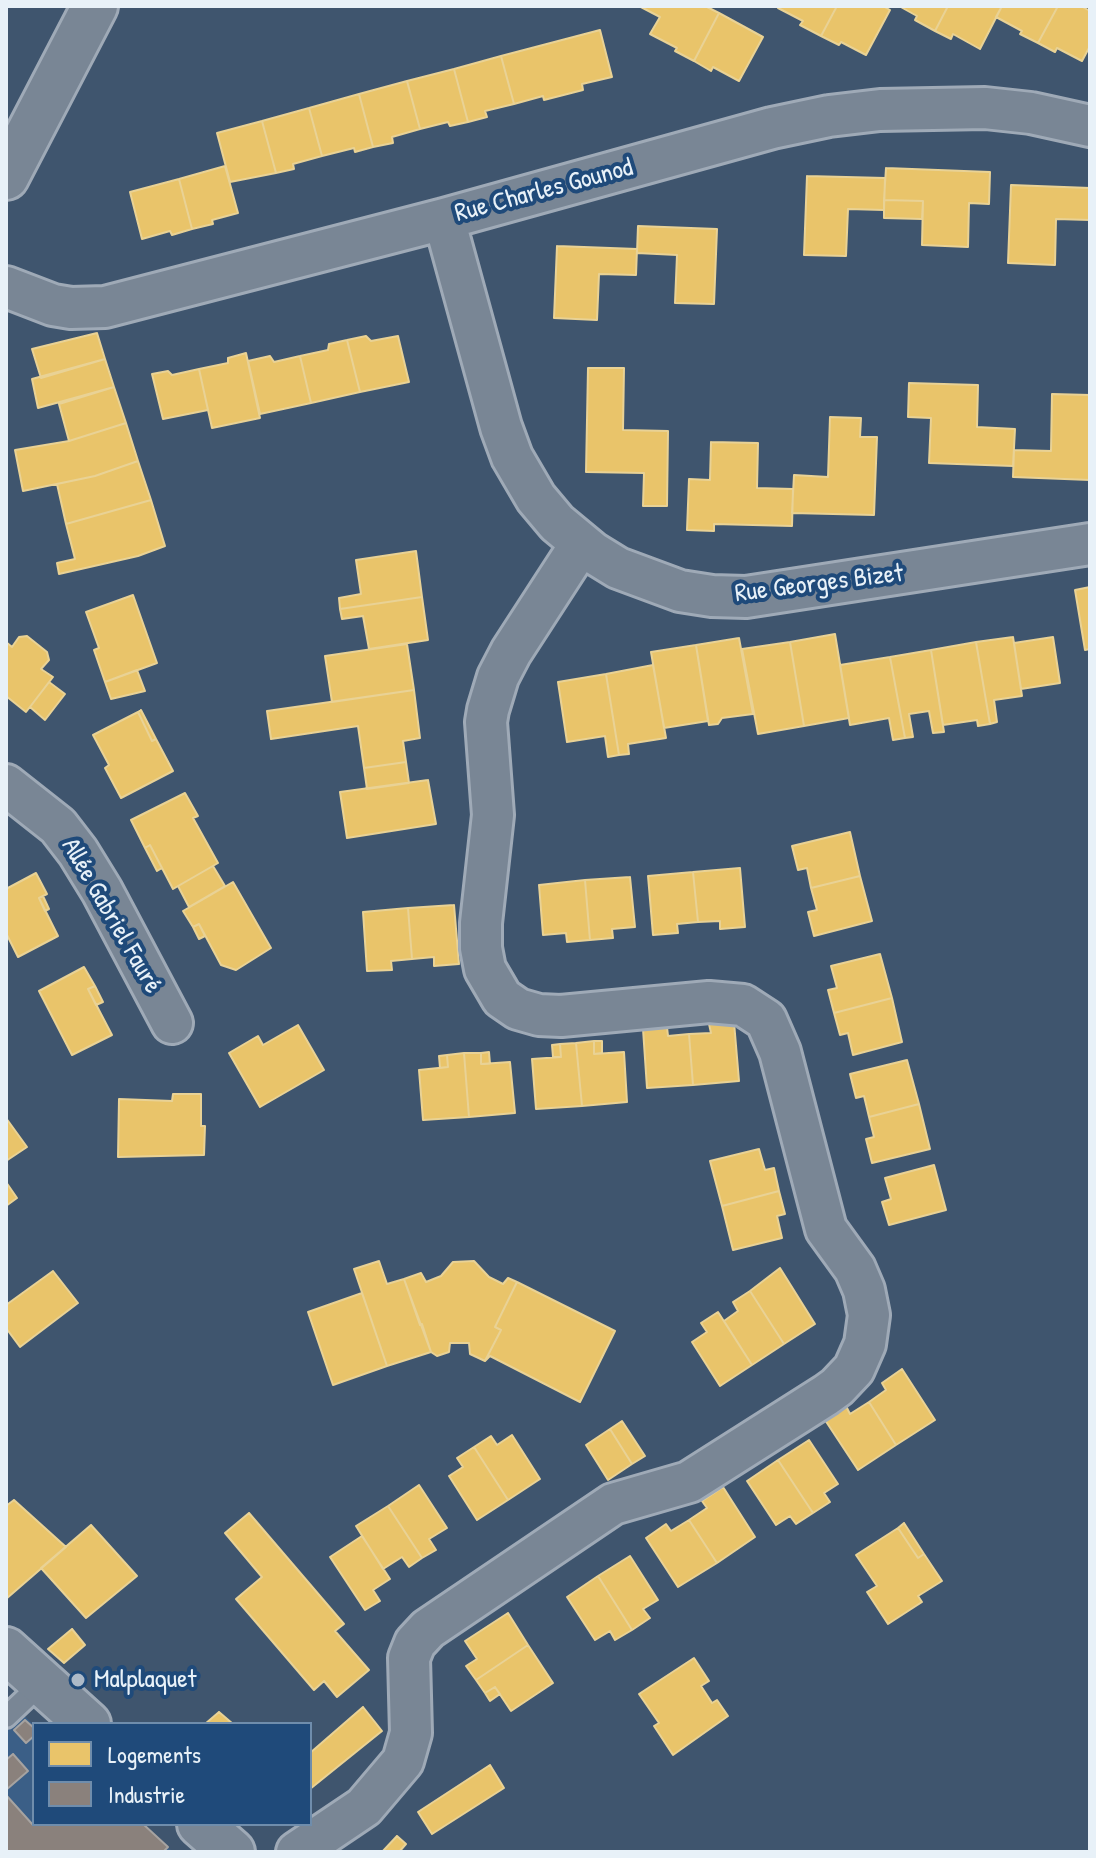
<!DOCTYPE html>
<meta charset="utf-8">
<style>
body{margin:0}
#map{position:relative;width:1096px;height:1858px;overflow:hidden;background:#3f556e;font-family:"Patrick Hand",sans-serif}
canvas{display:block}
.frame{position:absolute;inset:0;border:8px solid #e8f1f8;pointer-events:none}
.legend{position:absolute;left:32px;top:1722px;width:280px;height:104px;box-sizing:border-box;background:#1f4a7a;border:2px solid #6f8dac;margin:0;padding:10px 14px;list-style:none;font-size:24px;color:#e8f1f8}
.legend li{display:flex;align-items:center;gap:16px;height:40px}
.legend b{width:40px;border:2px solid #6f8dac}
</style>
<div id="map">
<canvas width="1096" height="1858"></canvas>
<div class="frame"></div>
<ul class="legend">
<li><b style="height:22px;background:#e9c46a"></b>Logements</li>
<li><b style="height:22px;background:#8a817c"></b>Industrie</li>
</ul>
</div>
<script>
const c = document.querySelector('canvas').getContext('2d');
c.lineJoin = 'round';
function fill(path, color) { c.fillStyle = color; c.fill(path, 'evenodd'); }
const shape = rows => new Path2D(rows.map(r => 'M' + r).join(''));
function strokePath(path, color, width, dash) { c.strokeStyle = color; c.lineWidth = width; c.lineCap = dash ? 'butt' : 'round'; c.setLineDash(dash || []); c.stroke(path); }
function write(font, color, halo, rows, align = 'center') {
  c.font = font + ' "Patrick Hand",sans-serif'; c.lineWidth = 8; c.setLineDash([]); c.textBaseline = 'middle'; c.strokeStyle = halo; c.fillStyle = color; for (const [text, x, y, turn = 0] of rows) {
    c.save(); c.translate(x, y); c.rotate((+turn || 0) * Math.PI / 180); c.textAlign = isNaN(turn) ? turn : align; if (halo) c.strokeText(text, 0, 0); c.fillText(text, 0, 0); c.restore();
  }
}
fill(shape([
 [6,1699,34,1725,34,1824,142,1824,173,1852,6,1852]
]), '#3b5f87');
const homes = shape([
 [639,6,705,6,719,13,694,61,675,51,677,48,650,34,660,17,639,6],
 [779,6,837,6,821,36,800,25,803,21,778,8,779,6],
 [837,6,883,6,890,10,866,55,841,42,839,45,821,36,837,6],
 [899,6,948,6,935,31,915,20,917,16,899,6],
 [948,6,1002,6,980,49,953,34,951,39,935,31,948,6],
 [1002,6,1058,6,1038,43,1020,34,1022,31,996,17,1002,6],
 [1058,6,1081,6,1090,11,1090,46,1082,61,1057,48,1055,52,1038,43,1058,6],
 [719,13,763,37,739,81,713,67,711,71,694,61,719,13],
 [600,30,612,77,582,84,583,90,544,100,543,96,514,104,501,56,600,30],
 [501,56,514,104,485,111,487,117,468,122,454,69,501,56],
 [454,69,468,122,450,126,448,122,420,129,407,81,454,69],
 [407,81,420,129,392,137,393,143,373,147,359,94,407,81],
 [359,94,373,147,355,152,354,148,322,156,309,108,359,94],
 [309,108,322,156,293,164,294,169,276,173,262,121,309,108],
 [262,121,276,173,230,182,217,133,262,121],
 [225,166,238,213,212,220,213,224,192,229,179,179,225,166],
 [886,168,990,172,989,204,969,203,968,247,922,245,923,201,884,200,886,168],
 [807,176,885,178,884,210,848,209,846,256,804,255,807,176],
 [179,179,192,229,172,235,170,231,142,239,130,192,179,179],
 [1011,185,1090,188,1090,220,1056,219,1055,265,1008,263,1011,185],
 [884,200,923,201,922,219,884,218,884,200],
 [638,226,717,229,714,304,675,303,677,255,637,253,638,226],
 [557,246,637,249,636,275,599,274,597,320,554,318,557,246],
 [97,333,105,359,41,378,32,349,97,333],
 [366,336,371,341,398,336,409,382,360,392,347,340,366,336],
 [347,340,360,392,311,403,300,356,328,350,329,344,347,340],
 [246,353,260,418,212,428,199,369,228,363,228,358,246,353],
 [270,356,274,362,300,356,311,403,260,414,248,361,270,356],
 [105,359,114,387,38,408,32,379,105,359],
 [588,368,624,368,623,430,668,431,667,506,643,506,644,473,586,472,588,368],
 [199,369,208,410,163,419,152,374,168,371,172,375,199,369],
 [909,383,978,385,977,427,1015,429,1013,466,929,463,931,418,908,417,909,383],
 [114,387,126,423,69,441,59,404,114,387],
 [1052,394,1090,395,1090,480,1013,477,1014,450,1051,451,1052,394],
 [830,417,861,418,860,437,877,437,874,515,792,513,794,475,828,477,830,417],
 [126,423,138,461,95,476,23,491,15,450,69,441,126,423],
 [711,442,758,443,757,488,793,489,792,526,714,524,714,531,687,530,689,479,710,480,711,442],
 [138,461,151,500,66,524,57,484,95,476,138,461],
 [151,500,165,546,138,556,59,574,57,563,75,559,66,524,151,500],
 [416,551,422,597,340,609,339,598,361,594,356,560,416,551],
 [1090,587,1090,649,1085,650,1075,590,1090,587],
 [133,595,157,663,105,682,94,650,99,648,86,612,133,595],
 [422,597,428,640,369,649,363,616,342,619,340,609,422,597],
 [835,634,849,718,804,726,790,642,835,634],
 [27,636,47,652,49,660,41,669,53,677,26,712,6,696,6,642,12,647,19,637,27,636],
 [1013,637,1022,696,994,700,997,722,990,724,976,642,1013,637],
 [1053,637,1060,683,1021,689,1014,643,1053,637],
 [739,638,753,714,722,718,718,724,709,725,696,645,739,638],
 [790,642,804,726,758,734,742,649,790,642],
 [976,642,990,724,978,726,977,720,943,725,931,650,976,642],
 [407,644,414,690,332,702,325,656,407,644],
 [696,645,708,721,664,728,651,652,696,645],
 [931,650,944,732,933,733,929,711,909,714,913,737,905,738,890,657,931,650],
 [890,657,905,738,893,740,889,718,850,725,840,665,890,657],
 [653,665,666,738,628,744,629,754,619,755,606,674,653,665],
 [137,670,145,691,111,699,105,682,137,670],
 [606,674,619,755,608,757,605,736,567,742,558,682,606,674],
 [49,682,65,694,45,720,30,707,49,682],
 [414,690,420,738,403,741,406,762,364,768,358,726,271,739,267,711,414,690],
 [141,710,156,739,152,741,138,712,141,710],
 [138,712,152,741,156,739,173,771,121,798,105,768,109,765,93,735,138,712],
 [406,762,409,783,367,789,364,768,406,762],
 [428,780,436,824,347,838,340,792,428,780],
 [185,793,198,816,193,818,218,863,173,889,150,845,145,848,131,820,185,793],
 [850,832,860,876,811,888,807,868,798,870,792,846,850,832],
 [150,845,162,868,157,871,145,848,150,845],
 [213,866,225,886,189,907,178,886,213,866],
 [740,868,745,927,720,929,720,921,698,922,693,872,740,868],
 [693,872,698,922,677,924,678,933,653,935,648,876,693,872],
 [36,873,47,894,39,898,58,936,18,957,6,933,6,889,36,873],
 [860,876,872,921,814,936,808,912,817,910,811,888,860,876],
 [630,877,635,927,612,929,613,938,590,940,585,880,630,877],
 [585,880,590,940,567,942,566,933,543,935,539,885,585,880],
 [233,882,271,948,236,970,221,965,199,924,193,927,183,911,233,882],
 [43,896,49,909,45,911,39,898,43,896],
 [454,905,459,964,434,966,434,957,412,959,408,908,454,905],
 [408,908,412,959,391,961,392,970,367,971,363,912,408,908],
 [199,924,205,936,199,939,193,927,199,924],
 [880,954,892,998,834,1013,828,990,837,988,831,966,880,954],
 [84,967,95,986,88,989,112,1035,72,1055,39,991,84,967],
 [95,986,103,1002,96,1005,88,989,95,986],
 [892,998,902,1042,853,1055,848,1033,840,1035,834,1013,892,998],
 [734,1022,739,1081,693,1085,689,1034,711,1033,709,1024,734,1022],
 [298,1025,324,1070,260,1107,229,1053,258,1036,263,1045,298,1025],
 [667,1027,668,1036,689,1034,693,1085,647,1088,643,1029,667,1027],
 [594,1041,602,1041,602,1053,594,1054,594,1041],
 [594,1041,594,1054,624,1052,627,1102,582,1106,576,1043,594,1041],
 [576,1043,582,1106,536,1109,532,1059,561,1057,560,1044,576,1043],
 [560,1044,561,1057,553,1057,552,1045,560,1044],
 [489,1052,490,1064,481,1064,481,1053,489,1052],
 [464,1053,469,1117,423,1120,419,1070,448,1067,447,1055,464,1053],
 [464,1053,481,1053,481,1064,510,1062,515,1113,469,1117,464,1053],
 [447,1055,448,1067,440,1068,439,1056,447,1055],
 [907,1060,919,1104,869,1117,864,1096,856,1098,850,1074,907,1060],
 [173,1094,201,1094,201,1126,205,1126,204,1155,118,1157,119,1099,172,1101,173,1094],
 [919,1104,930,1149,872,1163,866,1139,874,1137,869,1117,919,1104],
 [6,1118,27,1147,6,1161,6,1118],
 [759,1149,765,1170,774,1168,779,1191,722,1206,710,1161,759,1149],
 [934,1165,946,1210,889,1225,882,1202,891,1199,885,1178,934,1165],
 [6,1182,17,1198,6,1206,6,1182],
 [779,1191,785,1214,777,1216,782,1238,733,1250,722,1206,779,1191],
 [379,1261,387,1284,404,1279,431,1352,387,1366,354,1269,379,1261],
 [474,1261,489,1277,503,1284,508,1278,517,1282,495,1327,501,1330,485,1361,470,1354,469,1343,450,1343,449,1352,437,1356,431,1352,422,1324,420,1325,404,1279,421,1273,426,1282,441,1276,453,1262,474,1261],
 [780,1268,815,1324,784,1344,750,1291,780,1268],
 [53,1271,78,1303,20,1347,6,1328,6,1305,53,1271],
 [517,1282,615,1331,580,1402,490,1356,485,1361,501,1330,495,1327,517,1282],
 [750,1291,784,1344,752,1365,724,1321,738,1311,733,1302,750,1291],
 [362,1293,387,1366,333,1385,308,1312,362,1293],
 [718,1312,752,1365,720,1386,692,1342,707,1332,701,1323,718,1312],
 [902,1369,935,1420,896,1445,869,1402,886,1390,882,1383,902,1369],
 [869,1402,896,1445,858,1470,825,1420,846,1406,850,1414,869,1402],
 [622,1421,645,1456,632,1464,610,1429,622,1421],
 [610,1429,632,1464,608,1480,586,1445,610,1429],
 [512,1435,540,1479,508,1500,474,1447,491,1436,497,1445,512,1435],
 [809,1440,838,1484,824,1493,830,1502,813,1513,778,1460,809,1440],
 [474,1447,508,1500,477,1520,449,1476,463,1467,457,1458,474,1447],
 [778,1460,813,1513,796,1524,790,1516,776,1525,747,1481,778,1460],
 [419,1485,447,1528,429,1539,436,1550,422,1558,388,1506,419,1485],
 [723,1487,755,1537,717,1563,689,1520,707,1508,702,1501,723,1487],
 [14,1500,66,1547,6,1599,6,1506,14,1500],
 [388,1506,422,1558,409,1567,402,1557,383,1569,356,1526,388,1506],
 [249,1513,344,1624,335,1631,369,1670,337,1697,324,1681,314,1690,236,1599,262,1577,225,1533,249,1513],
 [689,1520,717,1563,678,1587,646,1538,666,1524,671,1531,689,1520],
 [904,1523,924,1554,918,1558,898,1528,904,1523],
 [91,1525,137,1576,86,1618,41,1568,91,1525],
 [898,1528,918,1558,924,1554,942,1581,918,1596,922,1602,888,1624,867,1592,877,1586,856,1555,898,1528],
 [362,1536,390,1579,373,1590,380,1601,365,1610,330,1557,362,1536],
 [630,1556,658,1600,643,1609,650,1618,632,1630,598,1576,630,1556],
 [598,1576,632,1630,615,1640,610,1631,595,1640,567,1597,598,1576],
 [508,1613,528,1645,476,1680,466,1666,477,1659,465,1641,508,1613],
 [72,1629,85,1645,64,1663,48,1649,72,1629],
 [528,1645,553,1683,511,1711,495,1687,485,1693,476,1680,528,1645],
 [694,1658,709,1681,701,1686,712,1703,717,1700,728,1716,673,1755,654,1726,659,1723,639,1694,694,1658],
 [495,1687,500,1694,490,1701,485,1693,495,1687],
 [363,1707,382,1731,310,1789,310,1753,363,1707],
 [219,1712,233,1724,205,1724,219,1712],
 [490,1765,504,1788,432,1834,418,1812,490,1765],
 [397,1836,406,1844,399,1852,382,1852,397,1836]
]);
fill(homes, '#e9c46a');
strokePath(homes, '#e9d295', 2);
const industry = shape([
 [25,1720,34,1728,34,1736,26,1743,14,1730,25,1720],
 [13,1754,28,1771,6,1790,6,1760,13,1754],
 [6,1795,33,1825,143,1824,168,1847,163,1852,6,1852,6,1795]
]);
fill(industry, '#8a817c');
strokePath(industry, '#a6a3a1', 2);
const lane = shape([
 [6,1717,42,1683]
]);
const street = shape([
 [444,219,501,427,512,457,536,498,557,523,592,552,618,568,680,591,712,596,746,597,1090,544],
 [6,287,53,305,71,308,105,307,444,219,772,128,829,116,880,110,985,108,1031,113,1090,126],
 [6,785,58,826,78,852,102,891,172,1023],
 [297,1852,364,1807,403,1761,411,1733,409,1658,415,1643,428,1629,613,1504,689,1482,826,1395,837,1387,854,1369,865,1344,869,1315,864,1290,855,1269,826,1229,780,1052,766,1020,743,1005,709,1002,561,1016,539,1015,518,1009,502,998,485,969,481,948,481,923,493,815,486,722,488,710,498,677,511,652,581,544]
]);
const secondary = shape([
 [6,177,95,6],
 [6,1650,88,1724],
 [200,1824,232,1852]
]);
strokePath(lane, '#9faab7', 26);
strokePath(street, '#9faab7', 46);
strokePath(secondary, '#9faab7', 50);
strokePath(lane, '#798695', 20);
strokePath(street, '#798695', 40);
strokePath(secondary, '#798695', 44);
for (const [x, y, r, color] of [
 [78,1680,8,"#adbac8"]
]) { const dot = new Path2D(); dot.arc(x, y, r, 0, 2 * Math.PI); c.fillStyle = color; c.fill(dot); strokePath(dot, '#1f4a7a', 3); }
write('26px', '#e8f1f8', '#1f4a7a', [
 ["Rue Charles Gounod",544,191,-15],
 ["Rue Georges Bizet",819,584,-7],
 ["Allée Gabriel Fauré",111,916,60]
]);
write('26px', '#e8f1f8', '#1f4a7a', [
 ["Malplaquet",94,1680]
], 'left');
</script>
